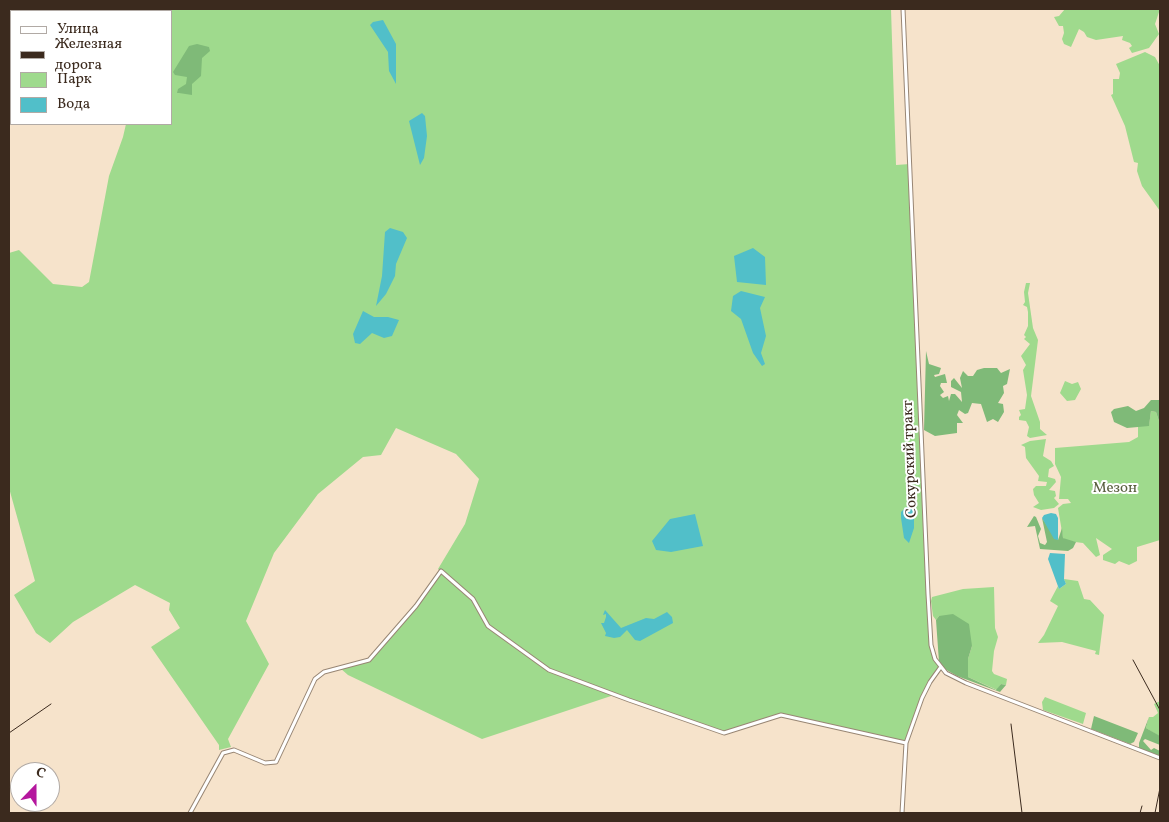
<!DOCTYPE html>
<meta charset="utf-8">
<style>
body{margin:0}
#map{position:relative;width:1169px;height:822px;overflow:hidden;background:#f6e3cb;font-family:Vollkorn,serif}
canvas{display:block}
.frame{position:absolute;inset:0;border:10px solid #3b2a1e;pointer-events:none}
.legend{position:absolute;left:10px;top:10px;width:162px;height:115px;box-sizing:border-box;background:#fff;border:1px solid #b1aaa5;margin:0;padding:6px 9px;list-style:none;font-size:15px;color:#3b2a1e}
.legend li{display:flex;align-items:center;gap:10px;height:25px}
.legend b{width:25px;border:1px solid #b1aaa5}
.north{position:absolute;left:10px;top:762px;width:50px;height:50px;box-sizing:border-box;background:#fff;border:1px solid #b1aaa5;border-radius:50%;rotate:22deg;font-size:14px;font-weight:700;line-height:20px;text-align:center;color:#3b2a1e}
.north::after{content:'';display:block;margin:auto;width:18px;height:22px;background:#b5179e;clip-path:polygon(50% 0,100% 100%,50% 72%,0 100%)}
</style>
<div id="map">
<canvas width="1169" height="822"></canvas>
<div class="frame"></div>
<ul class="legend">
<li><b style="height:6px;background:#fff"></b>Улица</li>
<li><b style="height:6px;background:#3b2a1e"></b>Железная дорога</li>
<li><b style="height:14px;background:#9fda8d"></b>Парк</li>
<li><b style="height:14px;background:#51bfc9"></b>Вода</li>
</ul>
<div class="north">С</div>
</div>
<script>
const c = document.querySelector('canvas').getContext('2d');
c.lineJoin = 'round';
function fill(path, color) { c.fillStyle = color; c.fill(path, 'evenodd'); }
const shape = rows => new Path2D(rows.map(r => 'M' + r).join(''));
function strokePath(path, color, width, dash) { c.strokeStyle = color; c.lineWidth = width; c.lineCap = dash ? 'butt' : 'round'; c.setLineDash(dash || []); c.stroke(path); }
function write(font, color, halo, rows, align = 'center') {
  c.font = font + ' Vollkorn,serif'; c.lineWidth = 4; c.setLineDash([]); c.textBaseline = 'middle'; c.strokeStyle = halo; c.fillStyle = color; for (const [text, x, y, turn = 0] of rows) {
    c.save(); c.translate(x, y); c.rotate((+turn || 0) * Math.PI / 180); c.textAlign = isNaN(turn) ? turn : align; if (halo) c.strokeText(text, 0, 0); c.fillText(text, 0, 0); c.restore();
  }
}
fill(shape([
 [148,9,891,9,896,165,910,164,928,594,933,653,940,668,930,682,906,743,781,715,724,733,612,693,611,696,482,739,348,675,340,668,369,660,400,625,440,571,438,569,465,524,479,479,456,454,396,428,381,455,363,457,318,494,274,553,246,621,269,664,228,739,231,747,219,750,219,745,151,647,180,628,169,610,170,603,135,585,73,622,50,643,36,633,14,595,35,581,9,488,9,253,19,250,53,284,82,287,89,282,109,176,123,137,126,124,171,124,171,11,149,11],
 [1065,9,1160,9,1155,24,1159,34,1149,48,1132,53,1129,48,1132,46,1130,43,1122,40,1123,36,1096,40,1087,37,1084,32,1079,29,1071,47,1064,44,1062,39,1064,33,1063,26,1059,26,1054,17,1059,16],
 [1145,52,1155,57,1160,66,1160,211,1142,186,1137,171,1138,163,1134,162,1125,126,1111,95,1113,94,1113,79,1119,79,1120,73,1116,64],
 [1026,283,1030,283,1028,293,1033,328,1038,340,1031,396,1040,422,1040,429,1047,435,1030,438,1027,436,1029,427,1026,421,1019,420,1019,417,1021,415,1019,410,1025,409,1027,395,1023,370,1026,365,1021,356,1030,344,1024,339,1026,337,1024,335,1028,326,1028,312,1027,307,1023,305,1025,302,1024,292],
 [1065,381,1072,384,1078,382,1081,389,1075,400,1067,401,1060,393],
 [1151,411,1156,412,1160,424,1160,540,1137,547,1137,561,1129,565,1119,561,1115,564,1103,560,1103,555,1112,549,1096,538,1100,555,1096,557,1083,543,1067,541,1063,538,1058,508,1063,504,1071,503,1068,499,1059,499,1061,477,1055,464,1055,448,1129,442,1138,437,1138,426,1149,425],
 [1046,439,1043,456,1051,461,1054,466,1049,469,1048,477,1055,479,1056,482,1049,490,1055,491,1056,496,1054,498,1059,504,1054,508,1041,510,1033,507,1039,503,1034,495,1033,489,1036,486,1046,486,1047,482,1038,481,1039,476,1026,458,1025,447,1021,445,1030,441],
 [1064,579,1078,581,1084,599,1090,600,1104,615,1099,655,1095,654,1096,651,1062,642,1038,643,1044,635,1058,606,1050,601,1058,586,1059,589,1066,584],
 [994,587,995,628,998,637,994,651,992,671,994,674,1007,679,1006,685,1001,684,997,690,968,677,968,659,972,646,939,616,936,620,933,616,931,601,932,597,963,589],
 [1045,697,1086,713,1083,724,1043,710,1042,702],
 [1160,701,1160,736,1159,736,1146,728,1149,717,1153,717,1158,713,1154,704]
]), '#9fda8d');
fill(shape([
 [197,44,209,47,210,51,202,58,201,76,192,84,192,95,179,93,177,93,178,89,186,84,187,77,175,75,173,72,189,46],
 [926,351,929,364,941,368,939,374,934,375,935,377,945,374,947,383,941,383,940,386,944,392,940,395,943,398,948,396,949,401,951,394,955,394,962,402,961,392,951,387,951,381,954,378,962,388,960,378,963,371,968,376,973,376,977,370,984,368,997,368,1001,373,1010,369,1007,384,1003,386,1004,393,998,403,1003,404,1004,412,998,422,993,419,987,422,981,404,972,403,968,413,965,414,959,410,957,415,963,423,957,423,957,433,935,436,924,430],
 [1151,400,1160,400,1160,424,1156,412,1151,411,1149,426,1127,428,1114,422,1111,412,1114,409,1128,406,1136,411,1144,408],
 [1034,516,1036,517,1041,529,1038,536,1040,543,1045,545,1047,542,1042,518,1058,540,1062,528,1063,538,1076,542,1073,548,1068,551,1040,549,1035,526,1027,527],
 [953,614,969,624,972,646,968,659,968,677,996,690,1001,684,1006,685,1000,692,957,676,943,668,939,662,936,620,939,616],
 [1094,716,1138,733,1134,742,1130,744,1091,729],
 [1149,717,1146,728,1160,736,1160,745,1145,739,1143,741,1151,750,1154,748,1160,751,1160,756,1139,748,1139,743]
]), '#7fba78');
fill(shape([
 [383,20,396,44,396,84,389,71,388,52,370,25,373,22],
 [422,113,425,116,427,136,424,158,420,165,409,121],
 [390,228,403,232,407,238,396,264,395,276,386,294,376,306,382,276,385,232],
 [753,248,765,257,766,285,737,282,734,256],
 [741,291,765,297,760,308,766,336,761,353,765,364,762,366,753,353,741,319,731,311,733,296],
 [363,311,374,317,388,317,399,320,392,336,384,338,372,333,360,344,355,343,353,334],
 [906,507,914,507,914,528,909,543,904,538,901,518,901,512],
 [1051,513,1056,514,1058,518,1058,540,1054,539,1042,518,1044,515],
 [695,514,703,546,671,552,656,550,652,541,670,519],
 [1050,553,1065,554,1064,579,1066,584,1059,589,1048,559],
 [605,610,621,628,646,618,654,619,667,612,672,617,673,623,640,641,635,640,627,630,620,637,614,638,605,636,606,633,601,623,604,623,606,617,606,614,603,615]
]), '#51bfc9');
const minor = shape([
 [903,9,928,594,931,645,935,659,946,673,966,683,1160,758],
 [190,813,223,753,234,750,265,763,276,762,315,679,324,672,369,660,416,606,441,571,473,599,488,626,549,670,629,700,724,733,781,715,906,743],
 [902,813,906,743,922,698,930,682,940,668]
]);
strokePath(minor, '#988674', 5);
strokePath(minor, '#fff', 3);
strokePath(shape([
 [1133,660,1160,710],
 [1011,724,1022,813],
 [9,733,51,704],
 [1140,813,1142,806],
 [1155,813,1160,788]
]), '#3b2a1e', 1);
write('15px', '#3b2a1e', '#fff', [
 ["Сокурский тракт",911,459,-92]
]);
write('15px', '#595f3f', '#fff', [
 ["Мезон",1115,489]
]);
</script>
